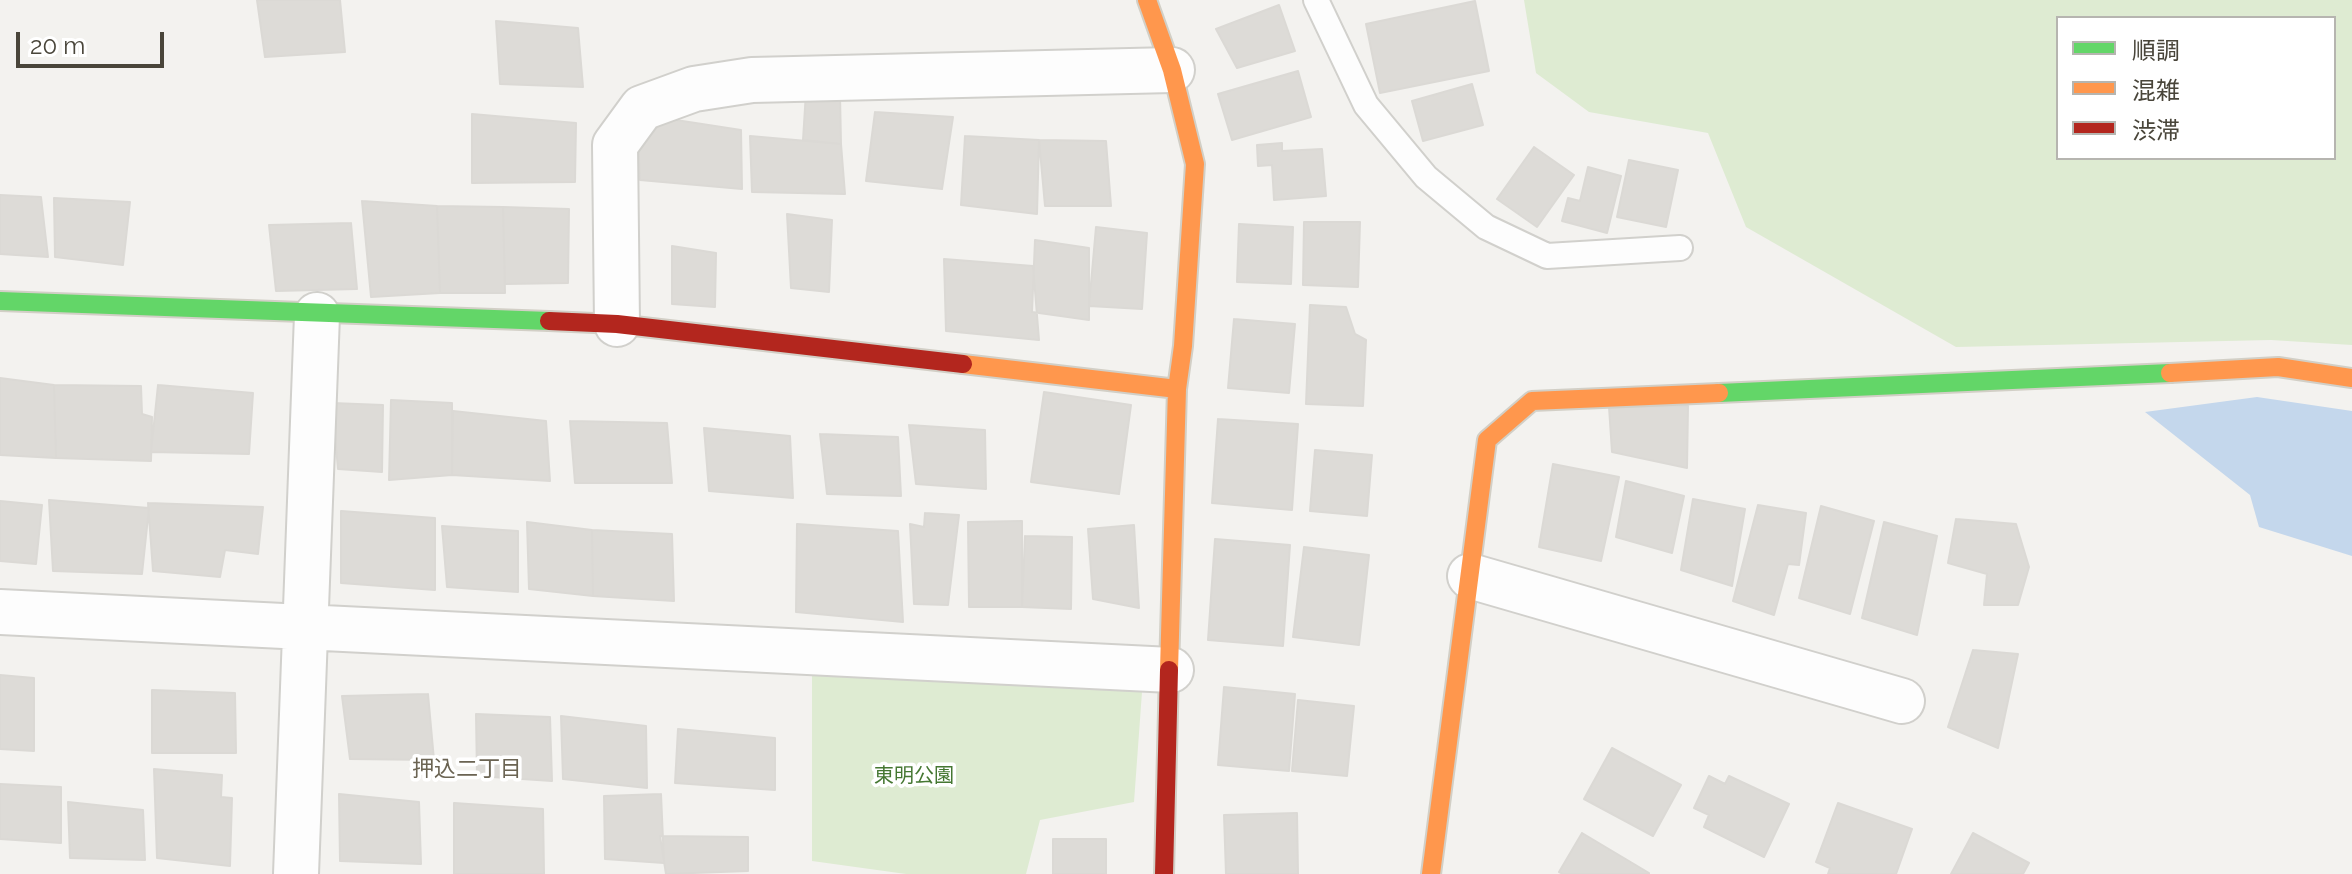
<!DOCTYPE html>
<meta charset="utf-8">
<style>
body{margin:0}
#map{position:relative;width:2352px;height:874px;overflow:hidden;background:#f3f2ef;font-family:Raleway,"Noto Sans JP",sans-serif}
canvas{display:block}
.legend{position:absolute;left:2056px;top:16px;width:280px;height:144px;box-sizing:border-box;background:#fff;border:2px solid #b6b5b0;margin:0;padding:10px 14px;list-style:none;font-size:24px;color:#49453a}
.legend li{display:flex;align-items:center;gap:16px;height:40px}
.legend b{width:40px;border:2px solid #b6b5b0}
.scale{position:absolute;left:16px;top:32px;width:148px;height:36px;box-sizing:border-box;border:4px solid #49453a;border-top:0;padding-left:10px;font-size:24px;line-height:28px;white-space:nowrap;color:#49453a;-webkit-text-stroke:6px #fff;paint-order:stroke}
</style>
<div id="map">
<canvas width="2352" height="874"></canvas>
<ul class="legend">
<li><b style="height:10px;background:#63d668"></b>順調</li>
<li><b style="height:10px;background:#ff974d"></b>混雑</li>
<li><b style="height:10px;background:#b3261e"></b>渋滞</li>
</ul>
<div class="scale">20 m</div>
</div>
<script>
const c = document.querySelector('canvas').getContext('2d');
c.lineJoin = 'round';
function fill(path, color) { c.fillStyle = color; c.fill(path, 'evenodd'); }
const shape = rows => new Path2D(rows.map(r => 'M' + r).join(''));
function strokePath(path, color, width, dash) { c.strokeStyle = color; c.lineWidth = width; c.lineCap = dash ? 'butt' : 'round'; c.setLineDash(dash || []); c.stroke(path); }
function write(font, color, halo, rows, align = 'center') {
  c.font = font + ' Raleway,"Noto Sans JP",sans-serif'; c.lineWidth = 7; c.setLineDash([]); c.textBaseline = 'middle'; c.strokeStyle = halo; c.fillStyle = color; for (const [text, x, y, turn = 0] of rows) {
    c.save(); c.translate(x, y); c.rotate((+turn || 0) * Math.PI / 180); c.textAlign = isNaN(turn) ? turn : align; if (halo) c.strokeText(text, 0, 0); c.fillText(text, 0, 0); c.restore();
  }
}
fill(shape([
 [1524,0,2352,0,2352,345,2271,340,1956,347,1746,227,1708,133,1589,112,1536,73],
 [2334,18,2334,158,2058,158,2058,18],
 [812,671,1142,692,1134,802,1040,820,1026,874,906,874,812,861]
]), '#deebd2');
fill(shape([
 [2257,397,2352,411,2352,556,2259,527,2250,495,2145,412]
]), '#c4d7ec');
const building = shape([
 [257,0,340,0,345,52,265,57,257,0],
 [1475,1,1489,71,1380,93,1366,24,1475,1],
 [1279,5,1295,51,1237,68,1216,29,1279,5],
 [496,21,578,28,583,87,500,84,496,21],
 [1298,71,1311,117,1232,140,1218,94,1298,71],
 [1472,84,1483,125,1423,141,1412,101,1472,84],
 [806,92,840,95,841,144,803,140,806,92],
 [875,112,953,117,942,189,866,181,875,112],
 [472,114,576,123,575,182,472,183,472,114],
 [637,114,741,130,742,189,640,180,637,114],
 [750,136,841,144,845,194,752,192,750,136],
 [965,136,1039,140,1037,214,961,205,965,136],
 [1039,140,1106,141,1111,206,1045,206,1039,140],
 [1282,143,1282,151,1322,149,1326,196,1274,200,1272,165,1258,166,1257,145,1282,143],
 [1534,147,1574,175,1537,227,1497,199,1534,147],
 [1629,160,1678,170,1666,227,1617,217,1629,160],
 [1588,167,1621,176,1607,233,1562,221,1568,198,1580,201,1588,167],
 [0,195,41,197,48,257,0,254,0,195],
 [54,198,130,202,123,265,55,257,54,198],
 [362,201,437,206,440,293,371,297,362,201],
 [437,206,503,207,505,293,440,293,437,206],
 [503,207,569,209,568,283,505,284,503,207],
 [787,214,832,220,829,292,791,288,787,214],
 [1304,222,1360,222,1358,287,1303,285,1304,222],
 [351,223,357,289,276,291,269,225,351,223],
 [1239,224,1293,227,1291,284,1237,282,1239,224],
 [1096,227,1147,233,1142,309,1089,306,1096,227],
 [1035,240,1089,248,1089,320,1032,312,1035,240],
 [672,246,716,253,715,307,672,304,672,246],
 [944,259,1033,266,1039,340,946,331,944,259],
 [1310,305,1346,307,1355,334,1366,340,1363,406,1306,404,1310,305],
 [1234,319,1295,324,1289,393,1228,388,1234,319],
 [0,378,54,385,56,458,0,455,0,378],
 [54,385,141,386,142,414,152,417,151,461,56,458,54,385],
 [158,385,253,393,249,454,151,452,158,385],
 [1044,392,1131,405,1119,494,1031,482,1044,392],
 [391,400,452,403,452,475,389,480,391,400],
 [332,403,383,405,382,472,338,469,332,403],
 [1688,406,1687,468,1612,452,1609,407,1688,406],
 [453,411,546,421,550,481,452,475,453,411],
 [1218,419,1298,424,1292,510,1212,503,1218,419],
 [570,421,667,423,672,483,575,483,570,421],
 [909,425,985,430,986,489,916,484,909,425],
 [704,428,790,436,793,498,709,491,704,428],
 [820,434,898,437,901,496,827,494,820,434],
 [1315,450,1372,455,1367,516,1310,511,1315,450],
 [1553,464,1619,477,1601,561,1539,547,1553,464],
 [1626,481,1684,496,1672,553,1616,537,1626,481],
 [1693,499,1745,509,1732,586,1681,570,1693,499],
 [49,500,149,508,142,574,53,571,49,500],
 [0,501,42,505,36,564,0,561,0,501],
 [148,503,263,507,258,554,225,550,220,577,153,571,148,503],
 [1758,505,1806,513,1799,565,1788,564,1774,615,1733,601,1758,505],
 [1821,506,1874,521,1850,614,1799,598,1821,506],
 [341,511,435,518,435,590,341,583,341,511],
 [925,513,959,515,948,605,914,604,910,524,924,527,925,513],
 [1956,519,2016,524,2029,567,2018,605,1984,605,1987,574,1948,563,1956,519],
 [1022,521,1022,607,969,607,968,522,1022,521],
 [527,522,592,530,593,596,529,589,527,522],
 [1884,522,1937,536,1917,635,1862,618,1884,522],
 [797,524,898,531,903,622,796,612,797,524],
 [1134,525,1139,608,1093,599,1088,529,1134,525],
 [442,526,518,531,518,592,447,587,442,526],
 [592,530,672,534,674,601,593,596,592,530],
 [1025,536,1072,537,1071,609,1022,607,1025,536],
 [1215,539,1290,545,1283,646,1208,640,1215,539],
 [1304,547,1369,555,1359,645,1293,637,1304,547],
 [1973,650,2018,654,1998,748,1948,727,1973,650],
 [0,675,34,678,34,751,0,749,0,675],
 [1224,687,1295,694,1289,771,1218,765,1224,687],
 [152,690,235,693,236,753,152,753,152,690],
 [428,694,434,760,350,759,342,696,428,694],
 [1298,700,1354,706,1347,776,1292,771,1298,700],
 [476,714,550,717,552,781,477,776,476,714],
 [561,716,646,726,647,788,563,779,561,716],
 [678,729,775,738,775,790,675,783,678,729],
 [1612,748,1681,785,1653,836,1584,799,1612,748],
 [154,769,222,775,221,797,232,798,230,866,157,858,154,769],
 [1709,776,1725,784,1729,776,1789,804,1764,857,1704,827,1709,815,1694,808,1709,776],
 [0,784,61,787,61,843,0,839,0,784],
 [339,794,419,802,421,864,340,861,339,794],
 [661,794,664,863,605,859,604,796,661,794],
 [68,802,143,810,145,860,70,858,68,802],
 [454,803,543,809,544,874,454,874,454,803],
 [1838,803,1912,829,1896,874,1828,874,1830,868,1816,862,1838,803],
 [1297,813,1298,874,1226,874,1224,815,1297,813],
 [1582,833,1649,873,1649,874,1563,874,1559,872,1582,833],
 [1973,833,2029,863,2023,874,1951,874,1973,833],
 [660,836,748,837,748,871,666,874,660,836],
 [1053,839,1106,839,1106,874,1053,874,1053,839]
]);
fill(building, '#dddbd7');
strokePath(building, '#dbd9d5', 2);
const lane = shape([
 [1316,0,1366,105,1426,177,1486,227,1547,256,1680,248]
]);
const street = shape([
 [617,324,615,145,642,108,694,89,752,80,1172,70],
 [1470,576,1902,701],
 [0,612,1171,670],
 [296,874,317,315]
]);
const fast = shape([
 [0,301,549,321],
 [1719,393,2170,373]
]);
const slow = shape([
 [1147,0,1172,70,1195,164,1183,346,1177,389,1169,670],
 [963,364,1177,389],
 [2170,373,2278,367,2352,378],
 [1431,874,1487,440,1532,401,1719,393]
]);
const jam = shape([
 [549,321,617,324,963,364],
 [1164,874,1169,670]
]);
strokePath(lane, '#d1d0cc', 28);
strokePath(street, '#d1d0cc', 48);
strokePath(fast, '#d2cfc6', 22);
strokePath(slow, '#d2cfc6', 22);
strokePath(jam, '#d2cfc6', 22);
strokePath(lane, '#fdfdfd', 24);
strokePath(street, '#fdfdfd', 44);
strokePath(fast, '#63d668', 18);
strokePath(slow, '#ff974d', 18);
strokePath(jam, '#b3261e', 18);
write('20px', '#457732', '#fff', [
 ["東明公園",914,776]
]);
write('22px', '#6b6453', '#fff', [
 ["押込二丁目",467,769]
]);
</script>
